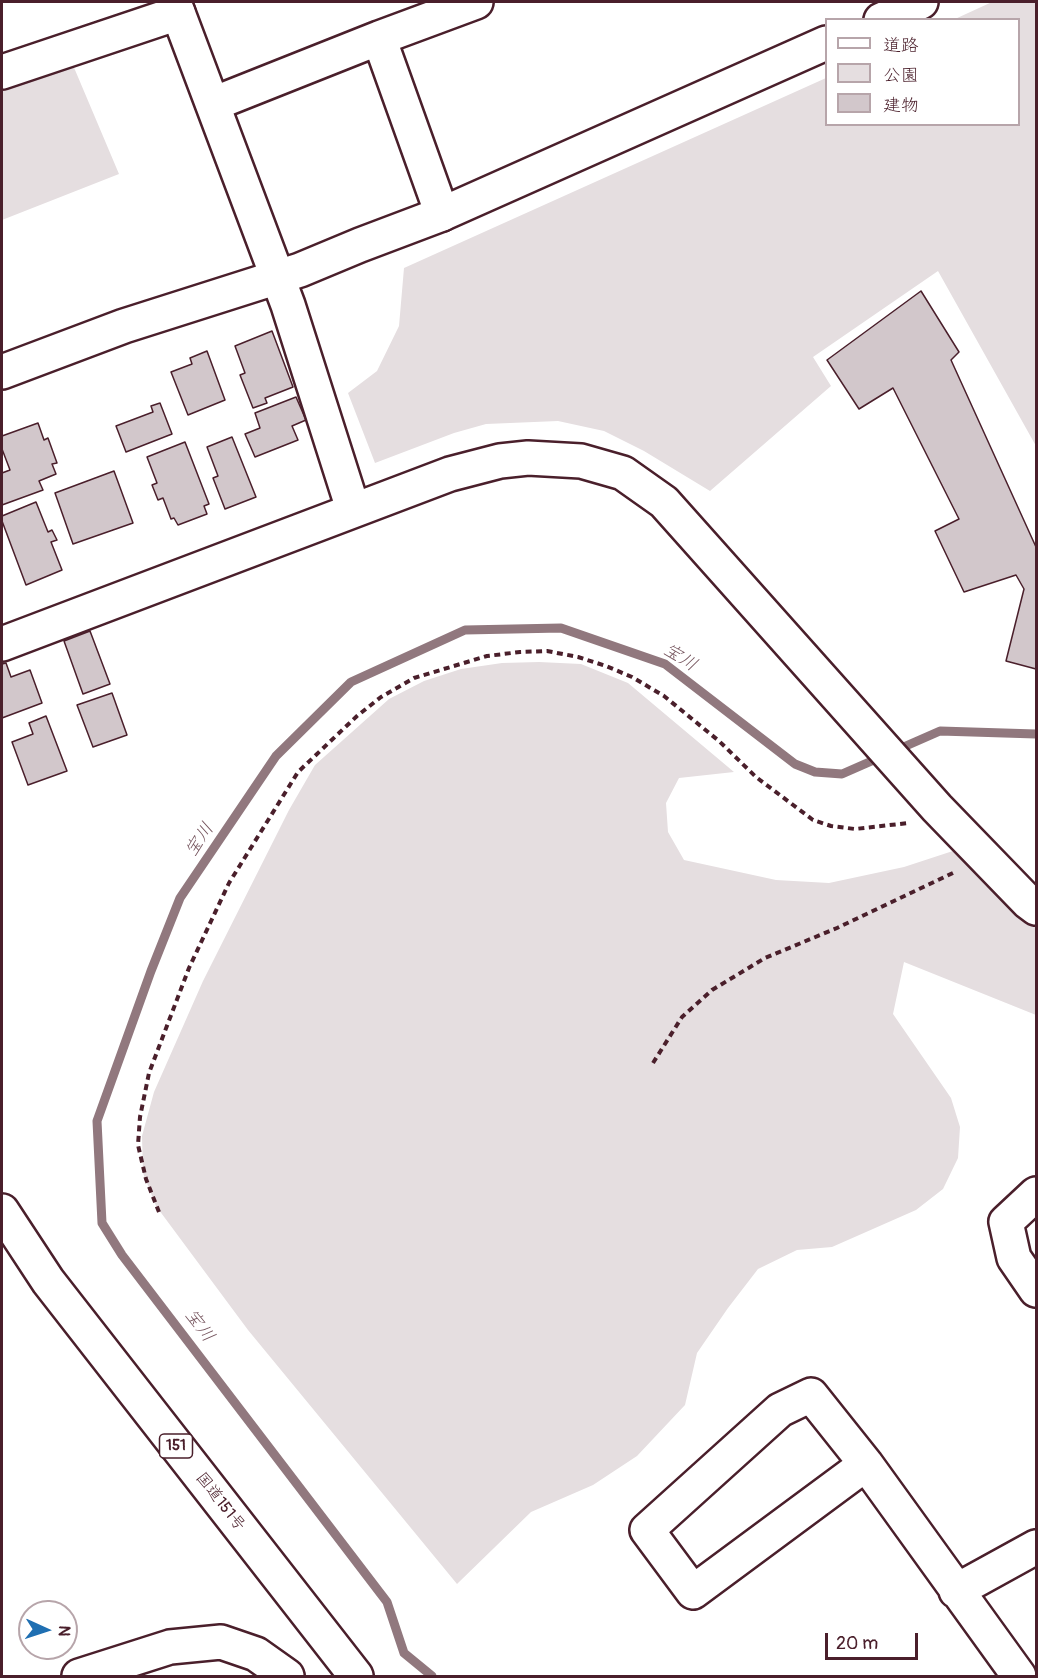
<!DOCTYPE html>
<meta charset="utf-8">
<style>
body{margin:0}
#map{position:relative;width:1038px;height:1678px;overflow:hidden;background:#fff;font-family:Pangolin,"Klee One",sans-serif}
canvas{display:block}
.frame{position:absolute;inset:0;border:3px solid #4a1f2b;pointer-events:none}
.legend{position:absolute;left:825px;top:18px;width:195px;height:108px;box-sizing:border-box;background:#fff;border:2px solid #b7a5aa;margin:0;padding:8px 10px;list-style:none;font-size:18px;color:#4a1f2b}
.legend li{display:flex;align-items:center;gap:12px;height:30px}
.legend b{width:30px;border:2px solid #b7a5aa}
.north{position:absolute;left:18px;top:1600px;width:60px;height:60px;box-sizing:border-box;background:#fff;border:2px solid #b7a5aa;border-radius:50%;rotate:93deg;font-size:16px;font-weight:700;line-height:24px;text-align:center;color:#4a1f2b}
.north::after{content:'';display:block;margin:auto;width:21px;height:27px;background:#1f6fb2;clip-path:polygon(50% 0,100% 100%,50% 72%,0 100%)}
.scale{position:absolute;left:825px;top:1633px;width:93px;height:27px;box-sizing:border-box;border:3px solid #4a1f2b;border-top:0;padding-left:8px;font-size:18px;line-height:21px;white-space:nowrap;color:#4a1f2b;-webkit-text-stroke:4px #fff;paint-order:stroke}
</style>
<div id="map">
<canvas width="1038" height="1678"></canvas>
<div class="frame"></div>
<ul class="legend">
<li><b style="height:8px;background:#fff"></b>道路</li>
<li><b style="height:16px;background:#e5dee0"></b>公園</li>
<li><b style="height:16px;background:#d2c7cb"></b>建物</li>
</ul>
<div class="north">N</div>
<div class="scale">20 m</div>
</div>
<script>
const c = document.querySelector('canvas').getContext('2d');
c.lineJoin = 'round';
function fill(path, color) { c.fillStyle = color; c.fill(path, 'evenodd'); }
const shape = rows => new Path2D(rows.map(r => 'M' + r).join(''));
function strokePath(path, color, width, dash) { c.strokeStyle = color; c.lineWidth = width; c.lineCap = dash ? 'butt' : 'round'; c.setLineDash(dash || []); c.stroke(path); }
function write(font, color, halo, rows, align = 'center') {
  c.font = font + ' Pangolin,"Klee One",sans-serif'; c.lineWidth = 6; c.setLineDash([]); c.textBaseline = 'middle'; c.strokeStyle = halo; c.fillStyle = color; for (const [text, x, y, turn = 0] of rows) {
    c.save(); c.translate(x, y); c.rotate((+turn || 0) * Math.PI / 180); c.textAlign = isNaN(turn) ? turn : align; if (halo) c.strokeText(text, 0, 0); c.fillText(text, 0, 0); c.restore();
  }
}
fill(shape([
 [992,2,1036,2,1036,446,938,271,813,357,831,386,710,491,644,451,604,431,558,421,486,424,454,433,375,463,348,393,377,371,399,326,404,268,826,78,826,124,1018,124,1018,20,955,19],
 [67,51,119,174,2,220,2,78],
 [539,662,581,664,628,683,734,772,679,778,666,803,668,832,684,860,776,880,829,883,904,867,962,848,1036,919,1036,1015,904,962,893,1014,951,1098,960,1127,958,1158,943,1189,916,1210,832,1247,797,1250,758,1269,728,1308,697,1353,685,1405,637,1456,593,1485,531,1512,457,1584,248,1330,156,1206,143,1173,142,1136,154,1092,203,981,289,810,315,765,389,699,424,681,461,669,502,663]
]), '#e5dee0');
strokePath(shape([
 [432,1676,404,1653,387,1602,122,1255,102,1223,97,1121,151,971,180,898,276,756,351,682,465,630,561,628,665,664,795,764,815,772,842,774,940,731,1036,734]
]), '#91787e', 9);
const building = shape([
 [921,291,959,352,951,360,1036,547,1036,669,1006,661,1024,589,1016,575,964,592,935,531,959,519,893,388,859,409,827,360,921,291],
 [272,331,293,387,265,398,267,403,253,408,240,375,245,373,235,346,272,331],
 [207,351,225,400,188,415,171,372,192,364,190,358,207,351],
 [296,397,306,420,292,426,298,440,255,457,245,434,260,428,255,413,296,397],
 [160,403,172,434,126,452,116,426,153,412,151,406,160,403],
 [38,423,44,440,48,438,57,463,52,464,56,474,39,481,43,490,2,505,2,473,10,470,2,449,2,436,38,423],
 [232,437,256,497,225,509,213,478,218,476,207,447,232,437],
 [185,442,209,504,204,506,207,514,178,525,174,518,171,519,163,498,158,500,152,485,157,483,147,457,185,442],
 [114,471,133,523,73,544,55,493,114,471],
 [36,502,48,532,52,530,57,540,51,542,62,570,26,585,2,521,2,516,36,502],
 [90,631,110,684,83,694,64,641,90,631],
 [6,663,11,677,30,670,42,703,2,718,2,664,6,663],
 [112,693,127,735,93,747,77,705,112,693],
 [46,716,67,771,28,785,12,742,33,734,29,723,46,716]
]);
fill(building, '#d2c7cb');
strokePath(building, '#4a1f2b', 1.5);
const street = shape([
 [379,38,442,214],
 [2,72,178,13],
 [213,104,379,38,476,2],
 [2,644,450,474,500,461,528,458,581,461,623,473,664,502,937,808,1028,902,1036,908],
 [1036,1194,1006,1222,1014,1258,1036,1290],
 [866,1464,693,1592,647,1530,780,1410,811,1395,866,1464,1019,1676],
 [956,1591,1036,1547],
 [79,1676,170,1647,221,1642,256,1654,287,1676]
]);
const secondary = shape([
 [174,2,288,305,353,509],
 [881,20,921,2],
 [2,372,124,326,300,270,360,245,442,214,826,43]
]);
const highway = shape([
 [2,1211,48,1281,356,1676]
]);
strokePath(street, '#4a1f2b', 38);
strokePath(secondary, '#4a1f2b', 38);
strokePath(highway, '#4a1f2b', 38);
strokePath(shape([
 [653,1063,682,1017,712,990,765,958,837,928,955,872],
 [159,1212,146,1179,138,1145,140,1117,149,1073,189,968,229,883,298,772,357,716,381,697,414,678,487,656,520,652,547,651,578,657,606,666,632,677,664,696,719,741,756,777,813,820,831,826,855,829,908,823]
]), '#4a1f2b', 4, [6, 4.5]);
strokePath(street, '#fff', 33);
strokePath(secondary, '#fff', 33);
strokePath(highway, '#fff', 33);
for (const [x, y, w] of [
 [176,1446,33]
]) { const box = new Path2D(); box.roundRect(x - w / 2, y - 12, w, 24, 4.5); c.fillStyle = '#fff'; c.fill(box); strokePath(box, '#4a1f2b', 1.5); }
write('bold 15px', '#4a1f2b', null, [
 ["151",176,1446]
]);
write('16px', '#4a1f2b', '#fff', [
 ["国道151号",220,1502,52]
]);
write('italic 18px', '#74535c', '#fff', [
 ["宝川",680,658,32],
 ["宝川",200,840,-56],
 ["宝川",199,1326,53]
]);
</script>
